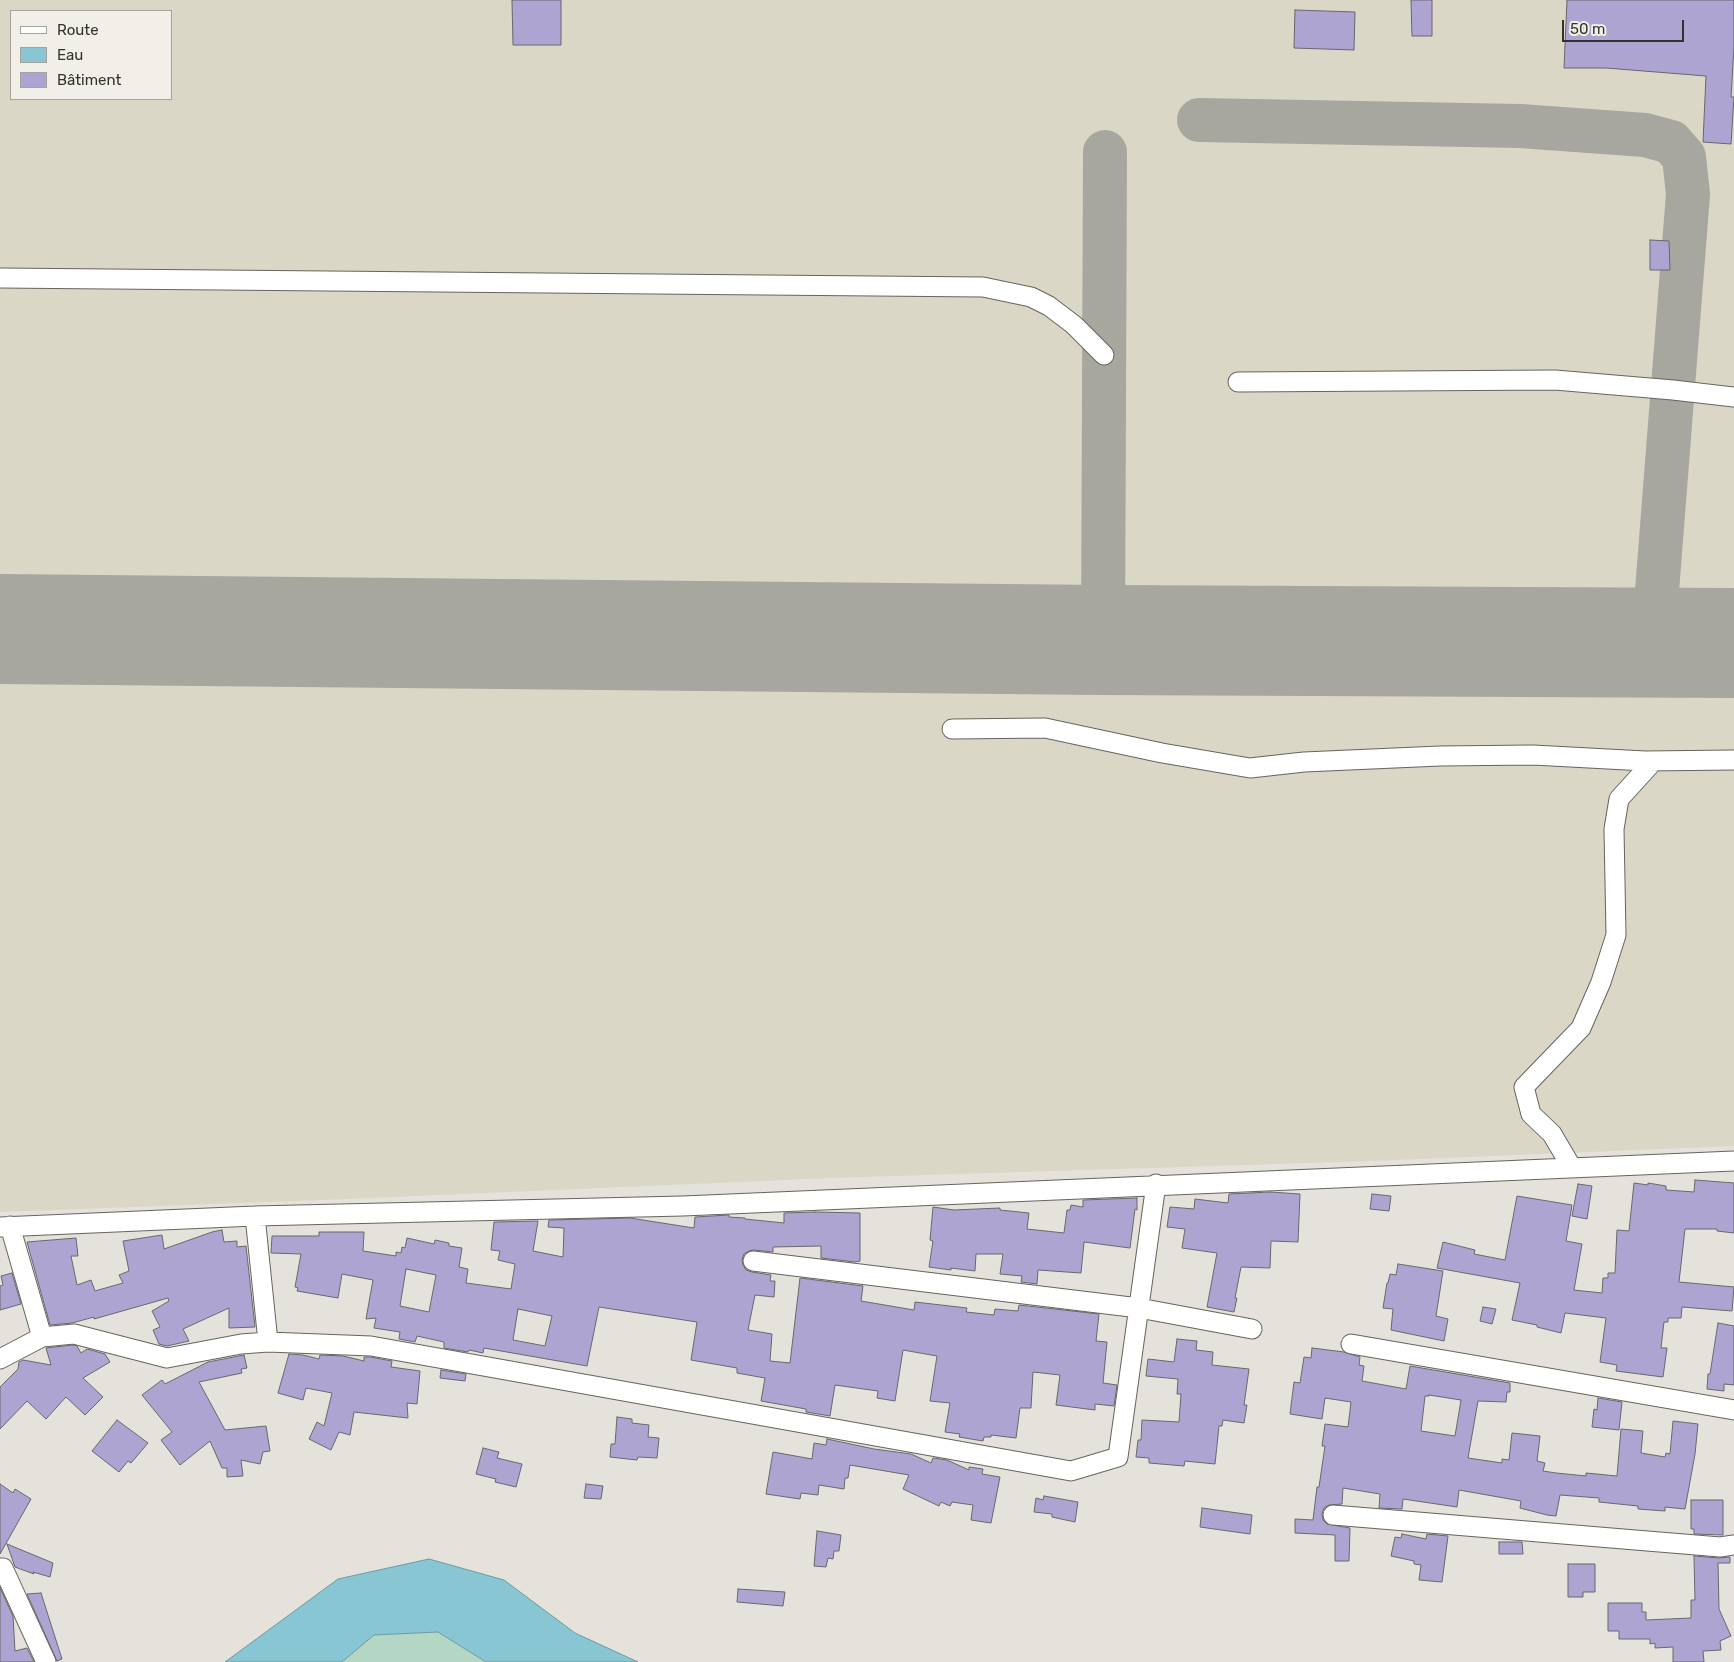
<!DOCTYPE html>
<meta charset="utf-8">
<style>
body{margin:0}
#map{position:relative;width:1734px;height:1662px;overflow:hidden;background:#e4e2da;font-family:Rubik,sans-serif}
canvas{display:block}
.legend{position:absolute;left:10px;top:10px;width:162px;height:90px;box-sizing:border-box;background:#f1efe7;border:1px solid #a5a39d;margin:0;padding:6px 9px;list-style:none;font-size:15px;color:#33322f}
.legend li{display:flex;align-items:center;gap:10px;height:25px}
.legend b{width:25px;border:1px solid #a5a39d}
.scale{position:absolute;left:1562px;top:20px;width:122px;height:22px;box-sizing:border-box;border:2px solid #33322f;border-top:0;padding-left:6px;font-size:15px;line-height:18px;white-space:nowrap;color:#33322f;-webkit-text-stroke:4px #f1efe7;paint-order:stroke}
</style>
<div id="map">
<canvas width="1734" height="1662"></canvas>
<ul class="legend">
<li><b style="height:6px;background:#fff"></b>Route</li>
<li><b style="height:14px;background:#88c6d4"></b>Eau</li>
<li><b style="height:14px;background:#aea4d2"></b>Bâtiment</li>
</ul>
<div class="scale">50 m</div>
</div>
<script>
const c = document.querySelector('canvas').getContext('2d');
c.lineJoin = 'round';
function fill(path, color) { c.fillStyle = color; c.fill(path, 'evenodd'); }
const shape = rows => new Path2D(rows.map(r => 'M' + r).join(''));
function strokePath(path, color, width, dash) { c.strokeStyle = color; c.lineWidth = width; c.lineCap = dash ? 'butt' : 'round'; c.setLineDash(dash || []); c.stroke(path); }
fill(shape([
 [0,0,1734,0,1734,1146,1371,1161,831,1178,347,1199,0,1212],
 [11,11,171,11,171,99,11,99]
]), '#dad7c7');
fill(shape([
 [438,1632,486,1662,342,1662,374,1635]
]), '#b3d7c4');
const water = shape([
 [429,1559,504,1580,575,1633,638,1662,486,1662,438,1632,374,1635,342,1662,225,1662,338,1579,429,1559]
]);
fill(water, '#88c6d4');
strokePath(water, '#6e9aa2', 1);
strokePath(shape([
 [1199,120,1520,126,1645,135,1671,142,1684,157,1688,194,1653,642],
 [1103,640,1105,152]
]), '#a7a69f', 44);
strokePath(shape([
 [0,629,1103,640,1734,643]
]), '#a7a69f', 110);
const building = shape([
 [512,0,561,0,561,45,513,45,512,0],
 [1411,0,1432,0,1432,36,1412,36,1411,0],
 [1567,0,1734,0,1734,47,1731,97,1734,97,1731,144,1703,142,1706,76,1606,68,1564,68,1567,0],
 [1295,10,1355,12,1354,50,1294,48,1295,10],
 [1650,240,1669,241,1670,270,1650,270,1650,240],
 [1695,1180,1734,1183,1734,1233,1717,1231,1717,1229,1685,1229,1679,1282,1734,1287,1732,1311,1682,1307,1681,1318,1668,1318,1668,1322,1664,1322,1661,1348,1667,1348,1663,1377,1616,1371,1617,1365,1600,1362,1606,1318,1565,1313,1561,1333,1537,1327,1537,1325,1512,1320,1520,1283,1437,1268,1443,1242,1475,1250,1474,1254,1505,1260,1517,1196,1572,1205,1566,1241,1582,1244,1574,1290,1602,1293,1603,1278,1608,1278,1608,1273,1615,1273,1617,1230,1629,1231,1634,1183,1648,1185,1648,1183,1666,1186,1666,1190,1694,1192,1695,1180],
 [1578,1184,1592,1186,1587,1219,1572,1216,1578,1184],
 [1270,1192,1300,1194,1298,1242,1271,1241,1270,1268,1241,1267,1235,1298,1237,1298,1234,1312,1207,1307,1217,1253,1182,1248,1185,1229,1167,1227,1170,1207,1194,1209,1195,1199,1228,1203,1229,1194,1270,1192],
 [1372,1194,1391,1196,1389,1211,1370,1209,1372,1194],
 [1137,1198,1137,1210,1135,1209,1130,1248,1084,1242,1081,1273,1038,1270,1037,1284,1021,1282,1022,1276,1000,1274,1003,1254,976,1254,975,1271,951,1268,951,1270,929,1267,933,1241,930,1240,933,1207,954,1210,1000,1208,1000,1210,1029,1213,1027,1229,1064,1233,1067,1210,1070,1210,1071,1205,1083,1207,1083,1200,1137,1198],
 [815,1212,860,1213,860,1261,855,1262,821,1258,821,1246,773,1247,773,1252,754,1250,749,1251,744,1254,742,1260,743,1265,746,1270,752,1272,771,1275,770,1281,775,1281,774,1297,755,1295,748,1330,772,1334,770,1361,790,1363,800,1278,863,1286,861,1301,914,1310,915,1302,967,1308,966,1312,994,1315,995,1309,1018,1311,1019,1305,1099,1314,1096,1341,1107,1342,1103,1383,1117,1385,1114,1406,1095,1404,1095,1410,1056,1405,1060,1375,1033,1372,1031,1408,1020,1408,1016,1438,991,1435,991,1437,984,1437,983,1441,959,1437,960,1434,945,1432,950,1403,930,1401,937,1356,903,1350,895,1401,877,1398,878,1391,835,1385,830,1416,806,1412,806,1409,761,1401,765,1378,737,1373,737,1368,691,1360,697,1322,599,1307,587,1366,484,1348,483,1353,469,1350,468,1352,444,1348,444,1342,417,1336,415,1342,399,1339,400,1332,374,1328,376,1318,366,1319,373,1280,342,1274,338,1298,297,1291,298,1288,295,1287,301,1254,271,1253,272,1236,319,1236,319,1232,364,1232,363,1251,396,1256,396,1252,401,1253,402,1247,405,1248,407,1238,434,1244,435,1240,449,1243,449,1246,462,1248,459,1267,468,1269,466,1283,511,1289,515,1264,498,1260,500,1251,491,1250,494,1222,538,1221,533,1251,563,1257,564,1228,548,1227,549,1220,630,1218,694,1228,695,1217,729,1215,729,1217,745,1218,745,1219,784,1223,784,1213,815,1212],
 [406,1269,436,1275,429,1312,400,1306,406,1269],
 [518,1309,552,1316,545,1346,513,1340,518,1309],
 [222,1230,224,1242,237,1241,237,1247,246,1246,255,1327,229,1328,229,1308,183,1329,189,1341,167,1346,159,1344,153,1330,160,1327,152,1311,169,1301,168,1298,94,1319,94,1317,72,1323,50,1325,27,1242,76,1238,78,1256,71,1256,77,1285,91,1280,95,1291,123,1283,119,1275,129,1271,123,1241,162,1235,164,1249,212,1232,222,1230],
 [1398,1264,1443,1271,1436,1316,1448,1319,1444,1341,1391,1330,1393,1309,1383,1308,1387,1283,1388,1283,1390,1274,1396,1275,1398,1264],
 [12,1273,21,1304,0,1310,0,1286,3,1285,1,1276,12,1273],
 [1483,1307,1496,1309,1492,1324,1480,1321,1483,1307],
 [1718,1323,1734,1326,1734,1385,1724,1384,1724,1391,1707,1389,1708,1374,1710,1374,1718,1323],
 [1177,1339,1197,1341,1196,1350,1213,1352,1212,1365,1249,1369,1244,1405,1247,1405,1244,1423,1223,1420,1222,1426,1219,1426,1215,1464,1185,1461,1184,1466,1149,1463,1149,1458,1136,1457,1138,1440,1141,1440,1142,1420,1179,1422,1181,1394,1177,1394,1178,1379,1146,1376,1148,1359,1174,1362,1177,1339],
 [73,1345,77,1346,81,1353,87,1349,105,1354,110,1362,83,1378,103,1397,85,1415,66,1397,46,1419,27,1401,0,1429,0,1387,18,1369,19,1362,23,1360,51,1365,46,1348,73,1345],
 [1312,1348,1344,1352,1360,1357,1359,1365,1364,1366,1362,1381,1406,1389,1410,1366,1510,1383,1510,1392,1507,1392,1506,1402,1478,1401,1468,1458,1502,1463,1502,1459,1509,1460,1512,1433,1540,1436,1537,1461,1545,1463,1543,1471,1556,1473,1586,1476,1586,1473,1617,1476,1621,1429,1643,1431,1641,1453,1665,1457,1666,1453,1670,1454,1673,1421,1698,1424,1695,1454,1685,1509,1665,1507,1665,1511,1638,1509,1638,1506,1599,1502,1599,1498,1560,1495,1556,1516,1547,1515,1520,1508,1521,1501,1459,1490,1457,1507,1403,1499,1402,1509,1379,1508,1380,1494,1343,1488,1342,1504,1329,1505,1324,1508,1322,1514,1323,1520,1327,1524,1350,1528,1349,1561,1335,1561,1335,1535,1295,1533,1295,1519,1313,1520,1317,1487,1319,1487,1325,1446,1322,1446,1325,1424,1348,1427,1351,1402,1325,1398,1322,1419,1290,1414,1294,1382,1300,1383,1304,1357,1311,1358,1312,1348],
 [1429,1395,1461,1400,1455,1436,1421,1431,1425,1396,1429,1396,1429,1395],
 [289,1354,303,1355,319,1359,320,1355,343,1356,364,1361,364,1357,370,1357,392,1361,391,1367,420,1371,417,1404,407,1403,408,1418,354,1412,350,1435,339,1432,331,1450,309,1439,317,1422,324,1426,332,1393,306,1388,303,1400,278,1393,289,1354],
 [244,1355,247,1368,241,1369,242,1373,199,1382,225,1430,266,1426,270,1451,263,1452,260,1464,241,1460,243,1476,227,1477,227,1468,222,1468,210,1441,180,1465,161,1440,172,1432,142,1395,162,1380,165,1384,208,1362,244,1355],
 [441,1370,466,1374,465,1381,440,1378,441,1370],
 [1598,1398,1622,1402,1619,1430,1592,1427,1594,1409,1597,1410,1598,1398],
 [617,1417,632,1419,632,1423,649,1425,648,1437,659,1438,657,1458,638,1457,637,1460,610,1457,611,1444,615,1444,617,1417],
 [117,1420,148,1443,131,1463,128,1461,119,1472,92,1451,117,1420],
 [827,1439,874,1449,911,1454,931,1463,933,1458,947,1460,969,1470,969,1467,983,1469,982,1474,1000,1477,991,1523,971,1520,973,1505,952,1502,950,1506,941,1502,939,1506,903,1489,909,1475,850,1465,848,1478,845,1478,844,1489,819,1485,818,1495,801,1493,800,1499,766,1494,773,1452,812,1459,814,1443,826,1445,827,1439],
 [483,1448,499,1452,497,1458,522,1464,516,1487,495,1482,496,1479,476,1474,483,1448],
 [0,1484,13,1493,15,1489,31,1499,0,1554,0,1484],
 [586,1484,603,1486,601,1499,584,1498,586,1484],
 [1044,1496,1078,1502,1075,1522,1052,1517,1052,1514,1034,1512,1036,1498,1043,1500,1044,1496],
 [1691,1500,1723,1500,1723,1535,1694,1534,1694,1529,1691,1529,1691,1500],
 [1202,1508,1252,1515,1250,1534,1200,1527,1202,1508],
 [817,1531,841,1535,839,1551,834,1551,833,1559,828,1558,826,1567,814,1566,817,1531],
 [1402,1534,1426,1539,1427,1534,1448,1536,1442,1582,1419,1580,1421,1565,1414,1564,1414,1561,1391,1556,1395,1537,1401,1538,1402,1534],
 [1499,1542,1522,1542,1523,1554,1499,1554,1499,1542],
 [7,1544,53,1563,50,1577,33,1572,34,1574,15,1567,7,1544],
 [1694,1556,1719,1558,1730,1557,1730,1563,1718,1563,1719,1609,1731,1636,1720,1641,1721,1650,1703,1651,1704,1662,1673,1662,1673,1647,1655,1648,1655,1643,1650,1644,1650,1639,1619,1639,1619,1631,1608,1631,1608,1603,1642,1603,1642,1612,1646,1612,1646,1620,1691,1618,1691,1600,1695,1600,1694,1556],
 [1568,1564,1595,1564,1595,1592,1583,1592,1583,1597,1568,1597,1568,1564],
 [0,1588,13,1616,15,1651,27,1648,34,1662,0,1662,0,1588],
 [738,1589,785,1592,783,1606,737,1602,738,1589],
 [41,1593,62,1659,57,1661,27,1594,41,1593]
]);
fill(building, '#aea4d2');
strokePath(building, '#68676e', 1);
const minor = shape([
 [0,278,983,287,1031,297,1049,306,1074,325,1104,355],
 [1238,382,1555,380,1673,390,1734,397],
 [952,729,1045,728,1162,753,1250,768,1304,762,1440,756,1533,755,1645,761,1734,760],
 [1572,1168,1552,1134,1531,1114,1524,1087,1581,1028,1601,982,1616,935,1614,829,1619,799,1649,766,1645,761],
 [255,1216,268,1342,371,1346,1071,1471,1118,1457,1156,1184],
 [0,1227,255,1216,683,1206,1734,1161],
 [753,1261,1139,1308,1252,1329],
 [42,1337,74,1334,167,1358,241,1344,268,1342],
 [1351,1344,1734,1410],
 [0,1359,42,1337,10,1226],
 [1333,1515,1720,1547,1734,1545],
 [0,1568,3,1568,46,1662]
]);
strokePath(minor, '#66645d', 21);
strokePath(minor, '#fff', 19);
</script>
